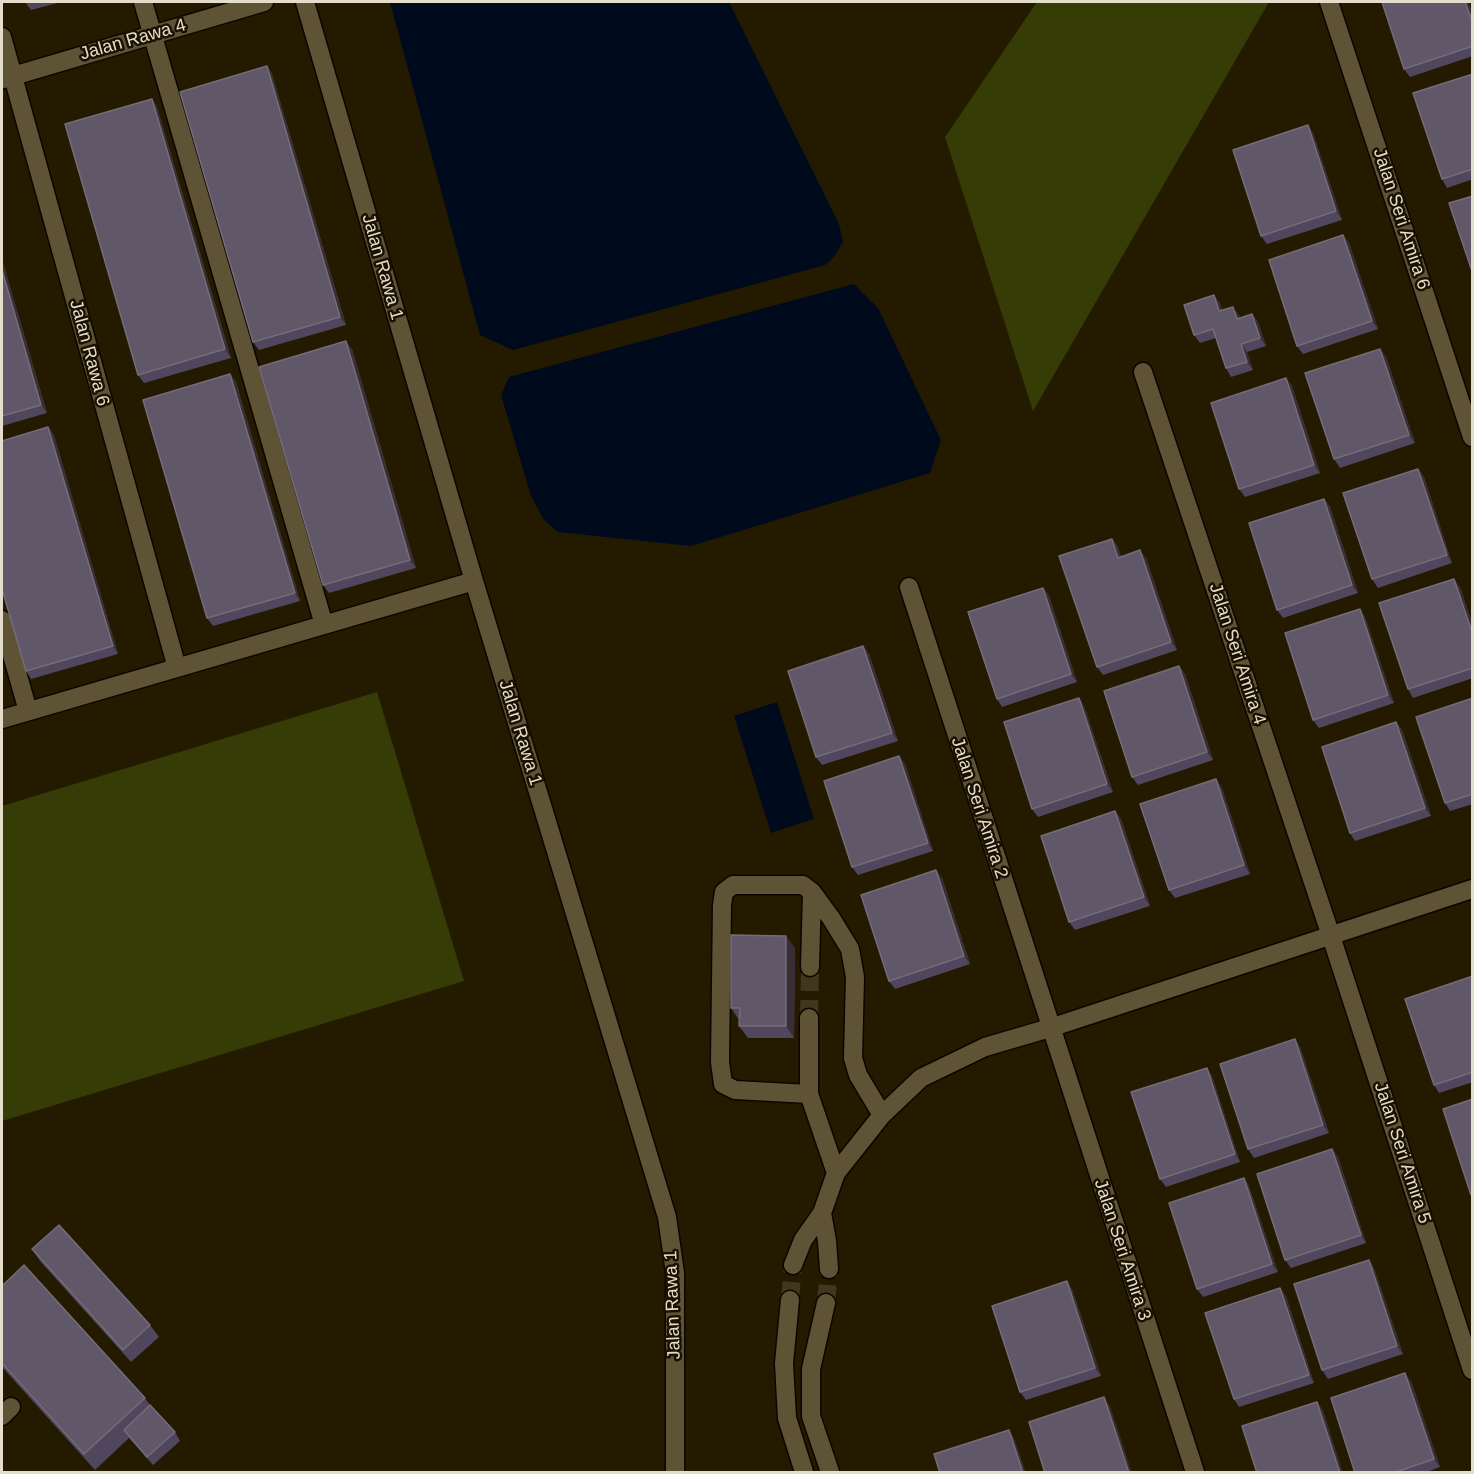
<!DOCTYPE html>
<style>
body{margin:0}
#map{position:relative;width:1474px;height:1474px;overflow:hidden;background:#241a00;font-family:Arial,sans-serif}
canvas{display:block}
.frame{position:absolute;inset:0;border:3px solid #e4ddcc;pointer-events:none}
</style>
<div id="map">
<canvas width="1474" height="1474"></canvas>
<div class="frame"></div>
</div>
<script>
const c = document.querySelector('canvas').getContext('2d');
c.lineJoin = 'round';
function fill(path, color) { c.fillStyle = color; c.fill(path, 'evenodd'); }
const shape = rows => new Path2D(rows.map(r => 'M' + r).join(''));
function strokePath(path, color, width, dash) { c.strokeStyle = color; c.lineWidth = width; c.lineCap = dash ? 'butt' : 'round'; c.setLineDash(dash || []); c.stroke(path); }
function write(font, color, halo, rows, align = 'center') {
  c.font = font + ' Arial,sans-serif'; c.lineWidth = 5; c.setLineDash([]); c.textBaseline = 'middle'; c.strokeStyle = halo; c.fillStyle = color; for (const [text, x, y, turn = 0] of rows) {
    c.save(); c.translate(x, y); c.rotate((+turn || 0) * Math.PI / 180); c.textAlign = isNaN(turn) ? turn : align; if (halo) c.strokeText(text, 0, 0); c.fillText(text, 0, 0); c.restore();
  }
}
fill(shape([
 [1037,2,1269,2,1033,411,945,137],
 [377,692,464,981,2,1121,2,806]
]), '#353c05');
fill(shape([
 [390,2,729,2,839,224,843,242,834,257,825,265,513,350,480,335],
 [854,284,878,308,941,440,930,473,691,546,558,532,544,520,531,496,501,395,509,377],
 [777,702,814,819,771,833,734,716]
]), '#000a1d');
strokePath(shape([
 [809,1018,810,967],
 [790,1300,793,1265],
 [826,1303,829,1269]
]), '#41371f', 18, [18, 9]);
const minor = shape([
 [143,2,324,625],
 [305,2,474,581,667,1217,675,1273,675,1472],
 [1329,2,1472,437],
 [2,37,177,668],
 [3,79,264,2],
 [1143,372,1331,936,1472,1370],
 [909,587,1195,1472],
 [2,620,28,711],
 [2,719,474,581],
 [810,967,812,892],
 [809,1018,809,1094],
 [836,1173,809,1094,735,1090,723,1084,720,1062,722,905,724,892,733,885,803,885,812,892,831,918,850,949,855,977,853,1058,858,1075,882,1115],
 [822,1213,827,1241,829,1269],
 [793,1265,803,1240,822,1213,836,1173,882,1115,921,1078,985,1047,1050,1028,1472,889],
 [790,1300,784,1363,787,1418,804,1472],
 [826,1303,811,1369,811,1416,830,1472],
 [2,1416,11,1407]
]);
strokePath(minor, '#0d0500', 21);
strokePath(minor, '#5f5336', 18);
fill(shape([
 [25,2,61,2,31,10],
 [1468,2,1473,14,1473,56,1410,77,1404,69],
 [267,66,272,74,346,325,259,350,253,342],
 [1473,74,1473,179,1447,188,1442,179],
 [152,99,157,107,231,358,144,383,138,375],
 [1308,125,1313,133,1342,220,1267,244,1261,236],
 [1343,235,1349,243,1378,329,1303,354,1297,346],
 [2,259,47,413,2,426],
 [1220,303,1222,310,1239,315,1240,318,1252,314,1258,322,1266,346,1247,352,1253,370,1231,377,1226,368,1216,338,1200,343,1194,335],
 [352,349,416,568,329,593,323,585],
 [1380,349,1386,357,1415,443,1340,468,1334,459],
 [230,374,236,382,300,601,213,626,207,618],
 [1286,378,1292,386,1320,473,1245,497,1239,489],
 [48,427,54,435,118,654,31,679,26,671],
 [1418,469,1424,477,1452,563,1378,588,1372,579],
 [1324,499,1330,507,1358,593,1283,618,1277,610],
 [1112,539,1118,547,1121,557,1146,558,1177,650,1103,675,1097,667],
 [1460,587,1473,626,1473,678,1413,698,1408,689],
 [1043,588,1049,596,1077,682,1002,707,997,699],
 [1360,609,1365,617,1394,703,1319,728,1313,720],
 [863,646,869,654,898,741,822,765,816,757],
 [1179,666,1185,674,1213,760,1138,785,1132,777],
 [1079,698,1084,706,1113,792,1038,817,1032,809],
 [1473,698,1473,804,1450,811,1445,803],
 [1396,722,1402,730,1431,816,1355,841,1350,833],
 [899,756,905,764,933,851,858,875,852,867],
 [1216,779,1222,788,1250,874,1175,898,1169,890],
 [1115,811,1121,819,1150,906,1075,930,1069,922],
 [942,878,970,964,895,989,889,981],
 [795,948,794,1038,748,1038,739,1026,739,1020,731,1008],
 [1473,976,1473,1082,1439,1093,1434,1085],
 [1295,1039,1300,1047,1329,1133,1254,1158,1248,1149],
 [1207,1068,1212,1076,1240,1162,1166,1187,1160,1179],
 [1332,1149,1338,1157,1366,1243,1291,1268,1285,1260],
 [1244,1178,1249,1186,1278,1272,1203,1297,1197,1289],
 [32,1249,150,1325,159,1337,131,1362,40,1261],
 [1369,1260,1374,1268,1403,1354,1328,1379,1322,1370],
 [2,1286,145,1398,150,1405,175,1432,180,1441,153,1465,129,1438,95,1470,2,1367],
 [1280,1288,1286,1296,1314,1383,1239,1407,1234,1399],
 [1072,1289,1101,1376,1026,1400,1020,1392],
 [1411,1381,1440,1467,1424,1473,1355,1473]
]), '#50465d');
fill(shape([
 [1465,2,1468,2,1473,14,1473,23],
 [267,66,272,74,346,325,340,317],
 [152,99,157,107,231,358,225,349],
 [1308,125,1313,133,1342,220,1336,211],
 [1343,235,1349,243,1378,329,1372,321],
 [2,259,47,413,41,405,2,270],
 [1214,295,1220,303,1225,320,1219,311],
 [1233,307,1239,315,1243,327,1237,319],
 [1252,314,1258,322,1266,346,1260,338],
 [346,341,352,349,416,568,410,560],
 [1241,344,1247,352,1253,370,1247,362],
 [1380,349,1386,357,1415,443,1409,435],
 [230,374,236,382,300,601,295,593],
 [1286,378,1292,386,1320,473,1314,465],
 [48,427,54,435,118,654,113,646],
 [1418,469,1424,477,1452,563,1447,555],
 [1324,499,1330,507,1358,593,1352,585],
 [1112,539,1118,547,1124,566,1118,558],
 [1140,550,1146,558,1177,650,1171,642],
 [1454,579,1460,587,1473,626,1473,635],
 [1043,588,1049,596,1077,682,1071,674],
 [1360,609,1365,617,1394,703,1388,695],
 [863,646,869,654,898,741,892,733],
 [1179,666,1185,674,1213,760,1207,752],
 [1079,698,1084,706,1113,792,1107,784],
 [1396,722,1402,730,1431,816,1425,808],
 [899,756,905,764,933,851,928,843],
 [1216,779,1222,788,1250,874,1244,865],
 [1115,811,1121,819,1150,906,1144,897],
 [936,870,942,878,970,964,964,956],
 [786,936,795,948,794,1038,786,1026],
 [1295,1039,1300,1047,1329,1133,1323,1125],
 [1207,1068,1212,1076,1240,1162,1235,1154],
 [1332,1149,1338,1157,1366,1243,1361,1235],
 [1244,1178,1249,1186,1278,1272,1272,1264],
 [1369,1260,1374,1268,1403,1354,1397,1346],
 [1067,1281,1072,1289,1101,1376,1095,1368],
 [1280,1288,1286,1296,1314,1383,1309,1375],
 [1405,1373,1411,1381,1440,1467,1434,1459],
 [1104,1397,1110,1406,1132,1473,1129,1473],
 [1317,1402,1323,1410,1343,1473,1340,1473],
 [1009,1430,1014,1438,1026,1473,1023,1473]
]), '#382e33');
const building = shape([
 [1382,2,1465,2,1473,23,1473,46,1404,69,1382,2],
 [267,66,340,317,253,342,180,92,267,66],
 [1473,74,1473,169,1442,179,1413,93,1473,74],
 [152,99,225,349,138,375,65,124,152,99],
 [1308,125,1336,211,1261,236,1233,150,1308,125],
 [1473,196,1473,274,1449,203,1473,196],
 [1343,235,1372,321,1297,346,1269,260,1343,235],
 [2,270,41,405,2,416,2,270],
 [1214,295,1219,311,1233,307,1237,319,1252,314,1260,338,1241,344,1247,362,1226,368,1213,329,1194,335,1184,305,1214,295],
 [346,341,410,560,323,585,259,367,346,341],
 [1380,349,1409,435,1334,459,1305,373,1380,349],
 [230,374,295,593,207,618,143,400,230,374],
 [1286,378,1314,465,1239,489,1211,403,1286,378],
 [48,427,113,646,26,671,2,589,2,441,48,427],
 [1418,469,1447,555,1372,579,1343,493,1418,469],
 [1324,499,1352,585,1277,610,1249,523,1324,499],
 [1112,539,1118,558,1140,550,1171,642,1097,667,1059,556,1112,539],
 [1454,579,1473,635,1473,668,1408,689,1379,603,1454,579],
 [1043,588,1071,674,997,699,968,612,1043,588],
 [1360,609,1388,695,1313,720,1285,633,1360,609],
 [863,646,892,733,816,757,788,671,863,646],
 [1179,666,1207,752,1132,777,1104,691,1179,666],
 [1079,698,1107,784,1032,809,1004,722,1079,698],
 [1473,698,1473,794,1445,803,1416,717,1473,698],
 [1396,722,1425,808,1350,833,1322,747,1396,722],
 [899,756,928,843,852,867,824,781,899,756],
 [1216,779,1244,865,1169,890,1140,804,1216,779],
 [1115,811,1144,897,1069,922,1041,836,1115,811],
 [936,870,964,956,889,981,861,895,936,870],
 [731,935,786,936,786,1026,739,1026,740,1008,731,1008,731,935],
 [1473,976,1473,1072,1434,1085,1405,999,1473,976],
 [1295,1039,1323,1125,1248,1149,1220,1064,1295,1039],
 [1207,1068,1235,1154,1160,1179,1131,1092,1207,1068],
 [1473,1099,1473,1194,1471,1195,1443,1109,1473,1099],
 [1332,1149,1361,1235,1285,1260,1257,1174,1332,1149],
 [1244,1178,1272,1264,1197,1289,1169,1203,1244,1178],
 [59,1225,150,1325,123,1350,32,1249,59,1225],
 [1369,1260,1397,1346,1322,1370,1294,1284,1369,1260],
 [24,1265,145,1398,84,1454,2,1363,2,1286,24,1265],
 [1067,1281,1095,1368,1020,1392,992,1306,1067,1281],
 [1280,1288,1309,1375,1234,1399,1205,1313,1280,1288],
 [1405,1373,1434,1459,1393,1473,1355,1473,1331,1398,1405,1373],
 [1104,1397,1129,1473,1045,1473,1029,1422,1104,1397],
 [1317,1402,1340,1473,1257,1473,1242,1426,1317,1402],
 [150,1405,175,1432,147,1457,124,1430,150,1405],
 [1009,1430,1023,1473,940,1473,934,1454,1009,1430]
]);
fill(building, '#605769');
strokePath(building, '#756c79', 1.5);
write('18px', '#e4ddcc', '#1b1100', [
 ["Jalan Rawa 4",133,40,-16],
 ["Jalan Seri Amira 6",1401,219,72],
 ["Jalan Rawa 1",382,267,74],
 ["Jalan Rawa 6",89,353,75],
 ["Jalan Seri Amira 4",1237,654,72],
 ["Jalan Rawa 1",520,733,73],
 ["Jalan Seri Amira 2",979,808,72],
 ["Jalan Seri Amira 5",1402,1153,72],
 ["Jalan Seri Amira 3",1122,1250,72],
 ["Jalan Rawa 1",673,1305,-92]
]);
</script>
